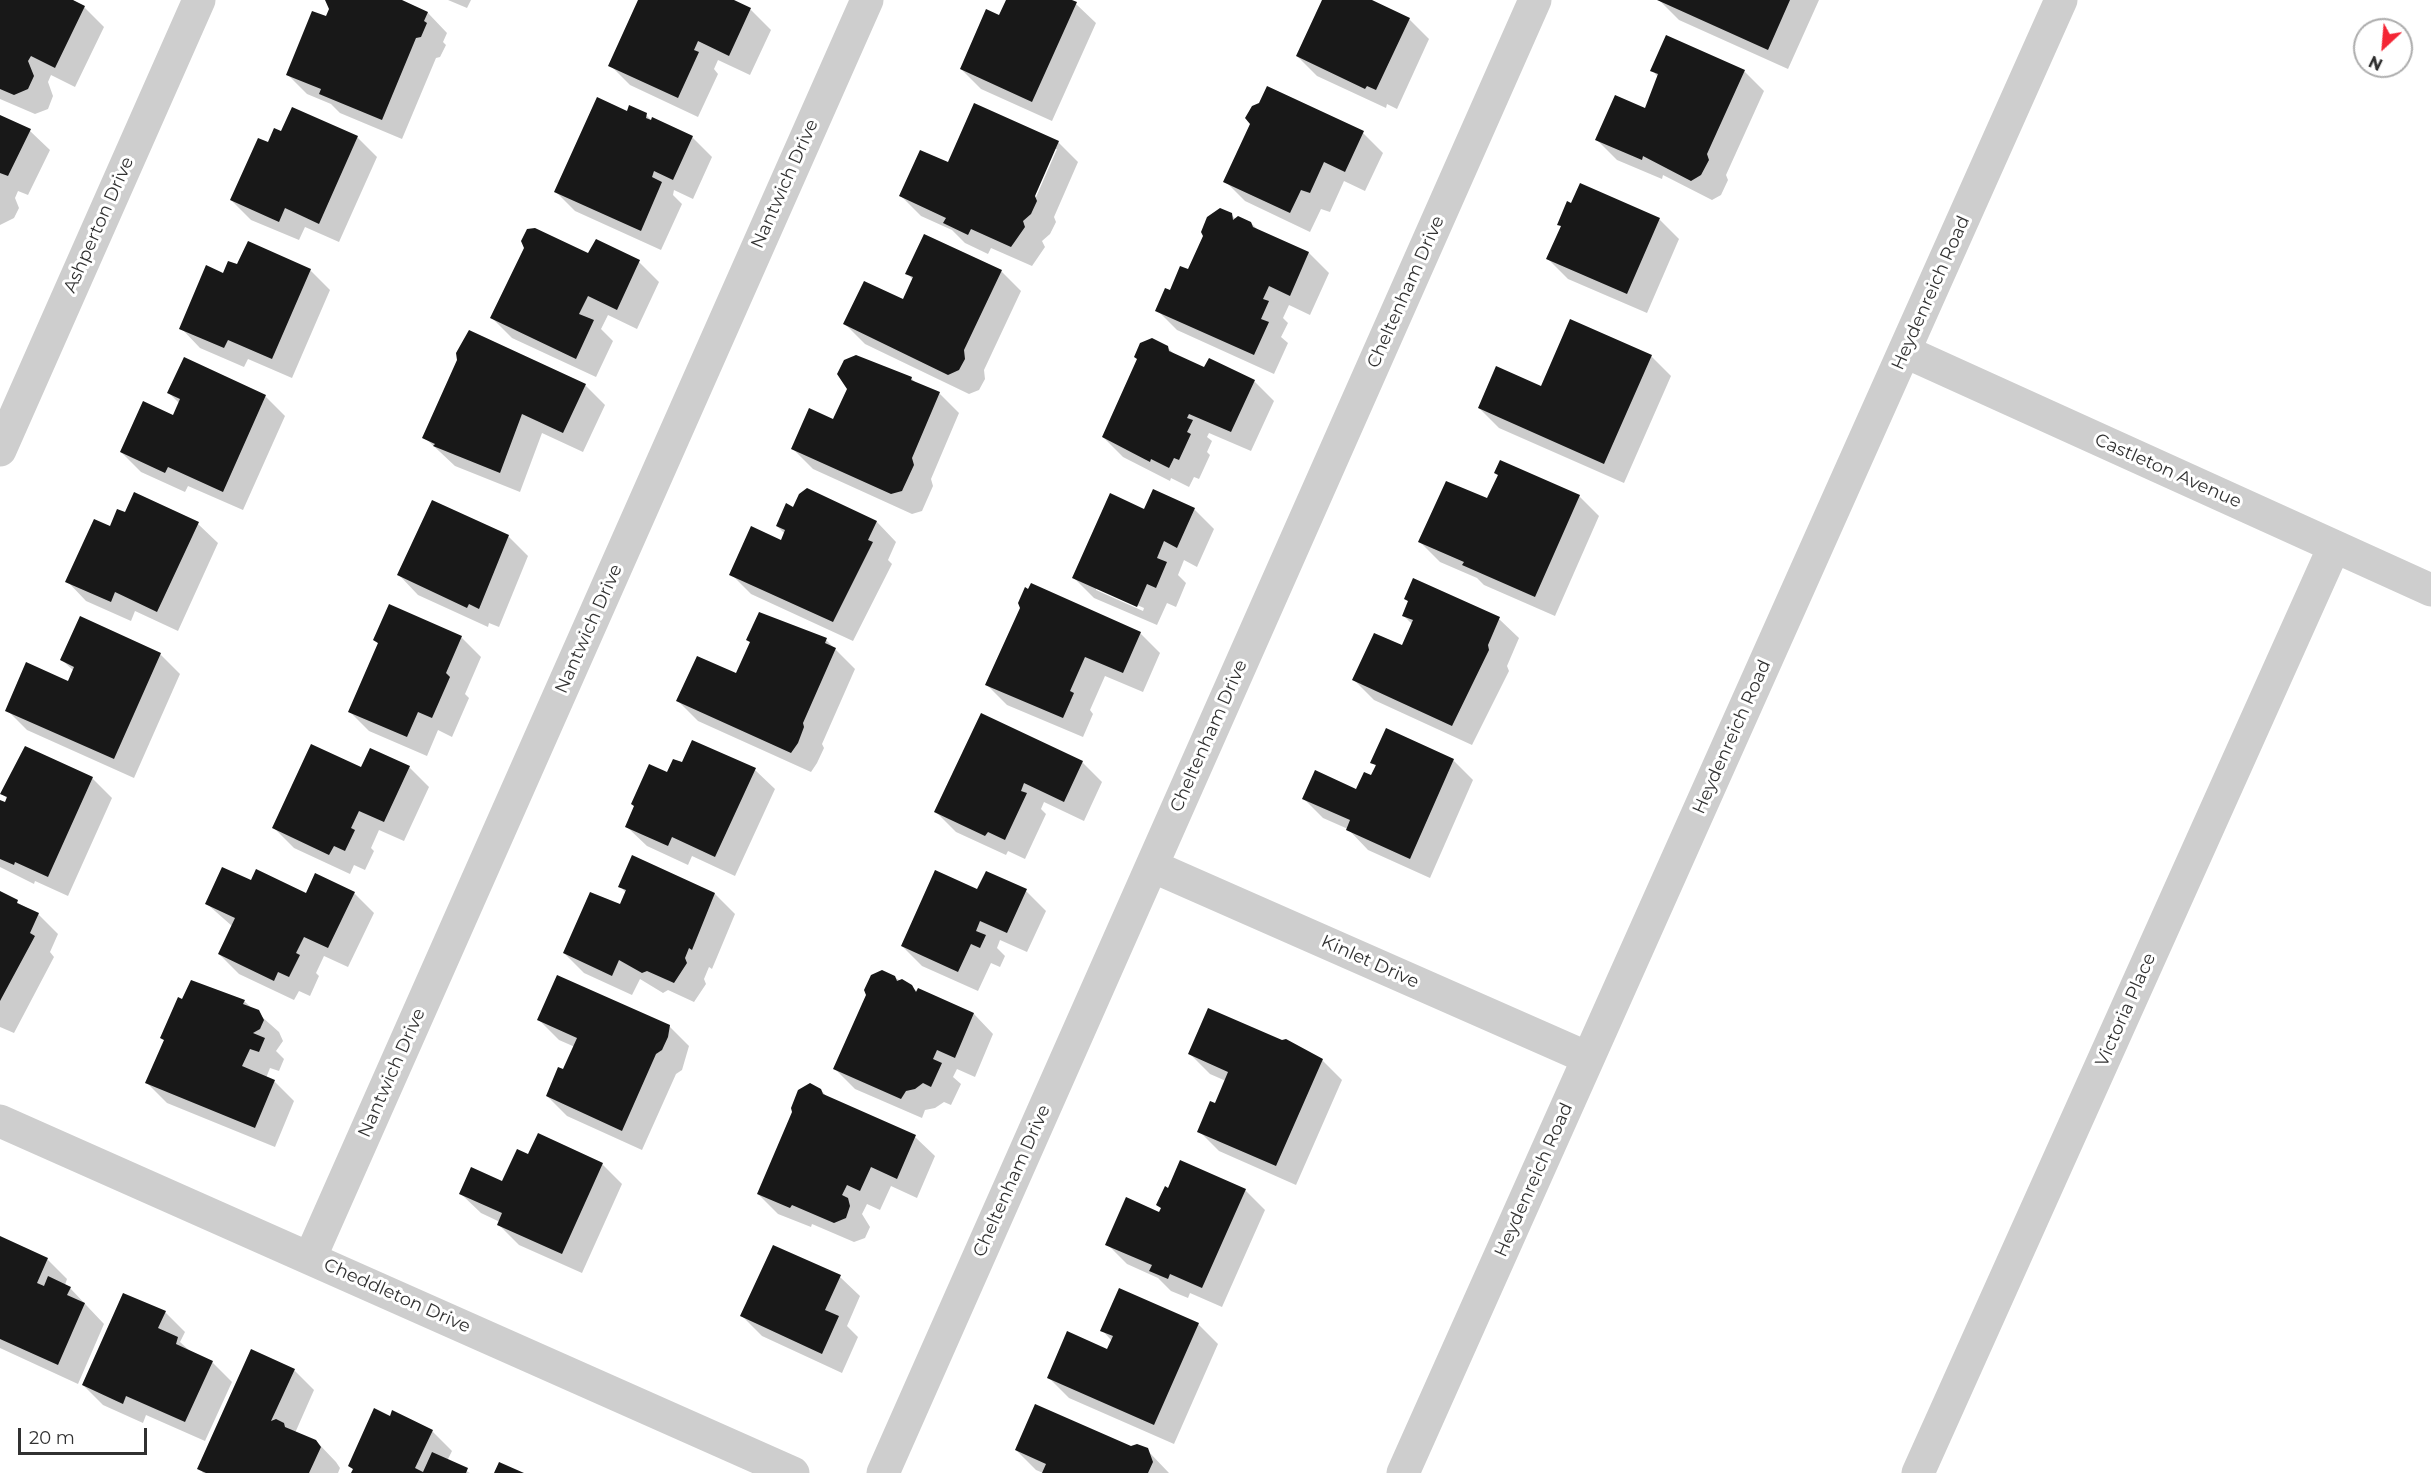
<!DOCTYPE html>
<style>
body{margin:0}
#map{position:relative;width:2431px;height:1473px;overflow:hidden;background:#fff;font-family:Montserrat,sans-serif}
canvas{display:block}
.north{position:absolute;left:2353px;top:18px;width:60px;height:60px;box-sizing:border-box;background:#fff;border:2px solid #adadad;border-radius:50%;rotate:206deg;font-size:16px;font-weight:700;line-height:24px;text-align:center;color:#313131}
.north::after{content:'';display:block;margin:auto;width:21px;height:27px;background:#f42635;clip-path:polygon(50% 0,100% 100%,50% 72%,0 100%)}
.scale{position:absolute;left:18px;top:1428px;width:129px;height:27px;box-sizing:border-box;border:3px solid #313131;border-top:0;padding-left:8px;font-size:18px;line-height:21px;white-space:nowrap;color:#313131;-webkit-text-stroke:4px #fff;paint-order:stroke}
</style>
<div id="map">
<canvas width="2431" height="1473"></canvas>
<div class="north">N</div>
<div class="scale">20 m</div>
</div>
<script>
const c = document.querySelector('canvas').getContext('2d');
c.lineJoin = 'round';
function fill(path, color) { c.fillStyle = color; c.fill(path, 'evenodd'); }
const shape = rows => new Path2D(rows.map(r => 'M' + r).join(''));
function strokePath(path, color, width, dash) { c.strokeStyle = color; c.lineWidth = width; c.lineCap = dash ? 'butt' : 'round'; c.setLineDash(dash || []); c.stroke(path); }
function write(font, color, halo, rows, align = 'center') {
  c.font = font + ' Montserrat,sans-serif'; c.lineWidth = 6; c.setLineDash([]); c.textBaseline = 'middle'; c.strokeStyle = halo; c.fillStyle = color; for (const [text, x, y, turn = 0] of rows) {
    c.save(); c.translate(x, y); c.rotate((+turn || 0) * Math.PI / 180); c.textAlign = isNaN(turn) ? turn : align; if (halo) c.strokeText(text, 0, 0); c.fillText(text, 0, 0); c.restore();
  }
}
fill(shape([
 [0,0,70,0,84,7,104,27,75,87,51,75,48,82,53,96,48,109,35,114,0,99],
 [326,0,399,0,428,13,447,33,443,42,446,45,440,57,436,58,402,139,340,113,331,104,307,94,287,74,327,18,330,9],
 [448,0,471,0,467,8],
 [640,0,730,0,751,10,771,30,750,75,718,60,714,69,718,74,698,117,630,85,610,65],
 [1007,0,1068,0,1076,4,1096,23,1052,121,981,89,961,69,1000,17],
 [1323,0,1368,0,1409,19,1429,39,1397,109,1387,104,1386,108,1317,76,1297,56],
 [1659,0,1819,0,1788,69,1679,20],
 [1652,70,1744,71,1764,91,1726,175,1728,180,1721,195,1712,200,1663,175,1662,179,1617,160,1597,140,1646,110,1658,77],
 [628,113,646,115,652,121,692,137,712,157,693,199,674,190,673,195,682,204,661,250,575,211,555,191],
 [0,116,30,131,50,150,28,195,18,191,15,198,19,208,14,218,0,225],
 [1251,124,1363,133,1383,153,1365,191,1344,181,1330,212,1321,209,1310,232,1245,201,1225,181],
 [357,137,377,157,339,242,305,227,299,240,251,220,231,200,269,144],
 [1058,142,1078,162,1054,217,1056,222,1050,234,1042,241,1045,247,1032,266,991,248,988,254,965,243,952,230,921,216,901,196,949,164],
 [1054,149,1057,149,1033,204,1030,202],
 [1572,205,1659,219,1679,239,1647,313,1568,279,1548,259,1562,227,1559,224],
 [1231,214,1236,220,1251,223,1258,230,1309,253,1329,273,1310,315,1289,305,1283,318,1288,323,1281,337,1288,343,1274,374,1177,330,1157,310],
 [596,241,639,262,659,282,637,329,608,315,601,329,613,341,596,377,512,338,492,318,589,255],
 [238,266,310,270,330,290,292,378,248,359,244,367,200,348,181,328,223,274],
 [1001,271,1021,291,984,370,985,379,979,390,969,394,865,344,845,324,904,301,913,280,907,273],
 [1167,347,1176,356,1205,369,1254,381,1274,401,1251,451,1209,433,1207,437,1212,441,1207,452,1210,455,1199,479,1194,477,1189,487,1171,478,1170,481,1123,457,1103,437],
 [1651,356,1671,376,1624,483,1499,428,1479,408],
 [911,378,917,384,939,393,959,413,931,479,933,486,922,511,912,514,813,469,793,449,833,421],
 [585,385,605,405,583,452,542,433,520,492,455,466,424,437],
 [169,393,265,396,285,416,243,510,188,486,185,492,141,472,121,452,173,417,179,403],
 [807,490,877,522,896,542,888,560,892,564,853,641,751,594,731,574,782,542,785,534,777,526],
 [1579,496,1599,516,1555,616,1484,585,1477,578,1440,562,1420,542,1488,500],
 [1194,509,1214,529,1197,567,1184,560,1178,575,1186,583,1176,607,1167,603,1157,625,1094,598,1074,578,1145,511],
 [1096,587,1144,608,1143,611,1096,590],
 [126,514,198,524,218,543,178,631,135,611,131,621,86,601,67,581],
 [508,536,528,556,499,627,489,623,488,627,418,595,399,575],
 [1406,599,1499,619,1519,638,1507,666,1509,671,1472,745,1374,700,1354,680,1403,647,1413,625,1403,615,1409,602],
 [1140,633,1160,653,1143,692,1105,676,1090,710,1093,714,1083,737,1007,705,987,685],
 [461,637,481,657,465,694,469,698,452,737,438,730,427,756,369,731,349,711,379,644,374,640],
 [826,640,855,669,822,744,824,748,817,763,811,772,698,721,678,701,737,675,752,643],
 [160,654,180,674,134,778,27,730,7,710,69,683,74,671,62,660],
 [26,748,92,778,112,798,68,896,35,881,34,884,0,867,0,801,5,804,8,799,2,794],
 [1453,760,1473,780,1430,878,1368,850,1348,829,1323,818,1303,798,1357,791,1372,777,1377,767,1372,762],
 [1082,762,1102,782,1084,821,1044,802,1041,809,1046,814,1025,859,1008,851,1006,855,956,832,936,812],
 [683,764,755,770,775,789,735,876,692,856,688,865,647,846,627,827],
 [409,767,429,787,404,841,379,830,371,848,374,851,365,870,354,865,350,874,294,848,274,828,362,769],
 [251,882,307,895,354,893,374,913,348,967,324,956,316,973,319,976,310,996,299,991,294,1000,239,974,219,954,232,926,207,904],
 [620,886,715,894,735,914,712,969,709,967,704,979,706,984,694,1002,668,990,663,993,640,979,632,995,584,973,564,953,620,906,626,893],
 [978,891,1026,891,1046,911,1027,952,1000,940,997,948,1005,956,1000,967,991,963,978,991,922,966,902,946],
 [0,893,38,914,58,934,50,952,54,957,14,1033,0,1027],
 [894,977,918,992,974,1014,993,1034,975,1077,957,1069,953,1077,961,1084,951,1105,944,1102,935,1108,925,1110,922,1118,855,1089,835,1069],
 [244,1001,279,1032,283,1041,276,1051,284,1059,279,1071,270,1068,266,1078,274,1081,294,1101,275,1147,167,1103,147,1083,165,1041,161,1038],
 [539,1020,669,1026,689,1046,682,1070,676,1074,642,1150,567,1116,547,1096,564,1070,575,1047,559,1040],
 [1190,1054,1322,1060,1342,1080,1296,1185,1219,1151,1199,1131,1216,1104,1226,1081,1210,1074],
 [821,1090,828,1098,915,1137,935,1156,917,1198,891,1186,880,1210,867,1204,862,1214,870,1227,865,1238,854,1242,812,1224,811,1227,778,1214,758,1194],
 [528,1156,602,1164,622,1184,582,1273,519,1245,499,1225,500,1222,481,1213,461,1194,503,1183],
 [1245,1190,1265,1210,1222,1307,1190,1293,1188,1298,1171,1291,1158,1278,1127,1264,1107,1244,1160,1214],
 [0,1238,47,1259,67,1279,65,1285,70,1288,104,1324,78,1384,0,1348],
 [840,1277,860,1296,847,1326,858,1337,842,1373,762,1336,742,1316],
 [165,1312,185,1332,180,1342,192,1353,212,1362,232,1382,205,1441,146,1415,143,1423,103,1405,83,1385],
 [1198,1324,1218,1344,1174,1444,1069,1398,1049,1378,1108,1351,1112,1341,1102,1330],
 [294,1370,314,1390,295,1433,316,1441,336,1462,340,1468,338,1473,203,1473,199,1468],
 [390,1418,432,1431,452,1451,447,1461,470,1473,353,1473,354,1470,350,1466],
 [1131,1447,1147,1450,1169,1473,1043,1473,1036,1470,1016,1450]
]), '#0003');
fill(shape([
 [0,0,73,0,85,6,55,68,31,56,28,61,34,76,28,89,14,95,0,89],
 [325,0,402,0,428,12,424,21,427,23,421,37,416,38,382,120,319,94,321,89,286,75,312,11,326,16,329,9],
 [638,0,734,0,751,8,729,56,698,41,694,50,699,52,678,98,608,66],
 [1006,0,1072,0,1077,2,1032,102,960,69,986,9,999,15],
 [1322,0,1372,0,1410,18,1376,90,1367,86,1365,89,1296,56],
 [1657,0,1790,0,1768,50],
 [1666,35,1745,70,1707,154,1709,160,1701,175,1691,181,1643,156,1642,160,1595,140,1615,95,1645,108,1658,74,1650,71],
 [1267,86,1364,131,1345,172,1324,162,1310,193,1301,190,1290,213,1223,182,1250,124,1245,118,1252,106,1259,103],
 [597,97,627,111,629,105,647,113,646,118,651,120,652,117,693,136,673,180,654,171,652,177,662,182,641,231,554,192],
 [974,103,1059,141,1035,196,1037,201,1031,214,1023,221,1025,227,1011,247,971,229,968,235,943,223,946,218,899,196,920,150,948,162],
 [292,107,358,136,319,224,285,208,279,222,230,200,258,138,268,142,274,128,281,131],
 [0,115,31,129,8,176,0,173],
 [1580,183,1660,218,1627,294,1546,259,1561,226,1557,225,1567,201,1571,203],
 [1220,208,1232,213,1233,220,1238,216,1251,222,1253,227,1309,252,1290,296,1269,286,1263,299,1269,301,1261,319,1269,322,1254,355,1155,311,1165,288,1170,290,1180,266,1188,269,1203,236,1201,232,1207,217],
 [535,228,588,253,596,239,640,260,617,310,588,296,579,314,594,320,576,359,490,318,524,248,521,241,527,229],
 [924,234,1002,270,964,350,965,359,959,370,948,375,843,324,864,281,903,299,913,277,905,274],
 [248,241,311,269,272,359,228,340,224,348,179,329,206,265,223,273,228,261,237,264],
 [1570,319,1652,355,1604,464,1478,408,1496,366,1541,386],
 [469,330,586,384,563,433,522,414,500,473,433,446,435,444,422,438,457,360,456,353],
 [1152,338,1168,346,1169,351,1204,367,1209,358,1255,380,1231,432,1189,414,1187,418,1193,420,1187,432,1191,434,1179,460,1174,458,1169,468,1151,459,1150,462,1102,437,1137,359,1134,357,1140,343],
 [856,355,912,377,911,380,940,392,912,458,914,465,902,491,891,494,791,449,809,408,833,419,847,389,837,374,844,360],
 [184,357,266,395,223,492,168,467,165,473,120,452,143,401,173,415,180,399,167,393],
 [1500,460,1580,495,1535,597,1462,565,1464,562,1418,542,1446,481,1487,498,1498,475,1494,473],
 [807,488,877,521,868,540,873,542,833,622,729,575,751,526,781,540,785,530,776,526,786,503,793,507,799,494],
 [1153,489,1195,508,1177,548,1164,541,1157,558,1167,562,1156,588,1147,584,1137,607,1072,578,1110,493,1144,509],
 [134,492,199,522,157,612,115,592,111,602,65,582,94,519,110,526,117,509,125,512],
 [432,500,509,535,479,609,469,604,467,608,397,575],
 [1413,578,1500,617,1488,645,1489,650,1452,726,1352,680,1374,633,1402,645,1413,620,1402,616,1408,601,1404,599],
 [1031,583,1141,632,1123,673,1085,657,1070,691,1074,693,1063,718,985,685,1020,608,1018,603,1025,587,1028,589],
 [389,604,462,636,446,673,450,677,432,718,418,712,407,737,348,712,378,643,373,640],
 [759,612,827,638,825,643,836,648,803,723,804,727,798,743,791,753,676,701,697,656,736,673,750,642,746,640],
 [80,616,161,653,114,759,5,711,26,662,68,681,74,667,60,660],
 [981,713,1083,761,1064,802,1024,783,1021,791,1027,793,1005,840,988,832,985,836,934,812],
 [1386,728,1454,759,1410,859,1346,830,1350,820,1302,799,1315,770,1356,789,1364,772,1371,775,1376,765,1370,763],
 [692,740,756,768,715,857,672,837,668,846,625,827,634,806,631,804,649,764,667,772,673,759,682,762],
 [311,744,361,767,370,748,410,766,384,822,359,811,351,828,355,830,345,851,334,846,329,855,272,828],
 [25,746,93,777,48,877,15,862,14,865,0,859,0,800,5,802,7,797,0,794],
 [632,855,715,893,692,950,689,948,685,958,687,963,674,983,647,971,642,973,619,960,612,976,563,953,590,892,620,904,626,890,618,887],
 [222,867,251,880,256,869,306,893,315,873,355,892,328,948,304,937,296,953,300,955,289,977,278,972,274,981,218,954,235,918,205,904],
 [935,870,977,889,986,871,1027,889,1007,933,980,921,976,931,986,935,980,948,971,944,958,972,901,946],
 [0,891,18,900,17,903,39,913,30,933,35,936,0,1001],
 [882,970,895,976,897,981,902,979,912,985,916,992,918,988,974,1013,955,1058,937,1050,933,1059,942,1063,931,1087,923,1083,915,1089,906,1091,901,1099,833,1069,866,995,864,990,871,975],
 [557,975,670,1025,668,1037,662,1050,656,1054,622,1131,546,1096,558,1067,563,1069,577,1038,537,1020],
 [191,980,245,1000,243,1004,259,1010,264,1020,260,1029,253,1033,265,1038,259,1052,250,1049,242,1066,275,1080,255,1128,145,1083,164,1040,160,1038,178,997,182,999],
 [1208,1008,1282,1040,1286,1039,1323,1059,1276,1166,1197,1132,1210,1101,1215,1103,1228,1072,1188,1054],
 [810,1083,821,1089,823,1094,916,1135,897,1179,871,1167,860,1191,847,1185,842,1195,848,1198,850,1206,846,1218,834,1223,792,1205,790,1208,757,1194,792,1112,791,1108,798,1090],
 [538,1133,603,1163,562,1254,497,1225,502,1213,459,1194,471,1167,502,1181,517,1149,528,1154],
 [1180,1160,1246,1189,1202,1288,1170,1274,1168,1279,1149,1271,1152,1265,1105,1245,1126,1197,1159,1212,1161,1208,1156,1205,1165,1186,1168,1188],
 [0,1236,48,1258,37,1283,44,1286,48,1276,71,1287,67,1295,85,1303,58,1365,0,1339],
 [773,1245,841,1275,825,1310,839,1316,822,1354,740,1316],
 [1119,1288,1199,1323,1154,1425,1047,1378,1067,1331,1107,1349,1113,1336,1100,1331],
 [123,1293,166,1311,158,1328,178,1337,176,1344,213,1361,185,1422,126,1396,123,1404,82,1385],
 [251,1349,295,1369,271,1421,276,1419,284,1423,285,1427,316,1440,321,1447,309,1473,206,1473,197,1469],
 [1035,1404,1131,1446,1137,1444,1148,1448,1153,1462,1148,1473,1042,1473,1046,1464,1015,1450],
 [374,1408,390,1416,392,1410,433,1430,415,1468,423,1472,432,1452,468,1468,466,1473,351,1473,353,1469,348,1466],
 [499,1462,524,1473,494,1473]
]), '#181818');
strokePath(shape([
 [1906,352,2431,590],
 [0,450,199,0],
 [1152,866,1588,1058],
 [0,1121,793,1473],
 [310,1258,867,0],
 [883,1473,1535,0],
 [1403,1473,2061,0],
 [1918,1473,2334,547]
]), '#cecece', 33);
write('18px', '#313131', '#fff', [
 ["Nantwich Drive",785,184,-66],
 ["Ashperton Drive",99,225,-66],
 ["Cheltenham Drive",1406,292,-66],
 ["Heydenreich Road",1931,293,-66],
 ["Castleton Avenue",2168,471,24],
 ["Nantwich Drive",589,629,-66],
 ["Cheltenham Drive",1209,736,-66],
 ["Heydenreich Road",1732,737,-66],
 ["Kinlet Drive",1370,962,24],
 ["Victoria Place",2126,1010,-66],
 ["Nantwich Drive",392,1073,-66],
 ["Heydenreich Road",1534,1180,-66],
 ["Cheltenham Drive",1012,1181,-66],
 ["Cheddleton Drive",397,1296,24]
]);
</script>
